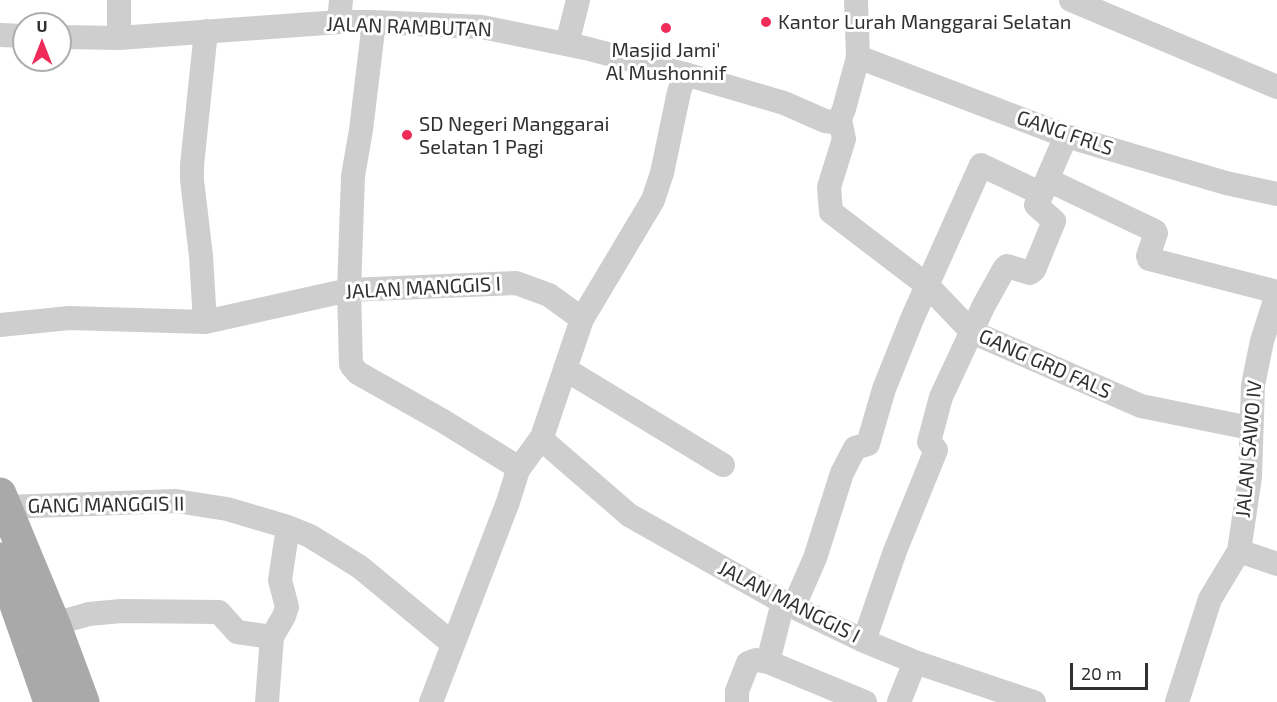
<!DOCTYPE html>
<style>
body{margin:0}
#map{position:relative;width:1277px;height:702px;overflow:hidden;background:#fff;font-family:"Exo 2",sans-serif}
canvas{display:block}
.north{position:absolute;left:12px;top:12px;width:60px;height:60px;box-sizing:border-box;background:#fff;border:2px solid #adadad;border-radius:50%;rotate:0deg;font-size:16px;font-weight:700;line-height:24px;text-align:center;color:#313131}
.north::after{content:'';display:block;margin:auto;width:21px;height:27px;background:#ef2b5a;clip-path:polygon(50% 0,100% 100%,50% 72%,0 100%)}
.scale{position:absolute;left:1070px;top:663px;width:78px;height:27px;box-sizing:border-box;border:3px solid #313131;border-top:0;padding-left:8px;font-size:18px;line-height:21px;white-space:nowrap;color:#313131;-webkit-text-stroke:4px #fff;paint-order:stroke}
</style>
<div id="map">
<canvas width="1277" height="702"></canvas>
<div class="north">U</div>
<div class="scale">20 m</div>
</div>
<script>
const c = document.querySelector('canvas').getContext('2d');
c.lineJoin = 'round';
const shape = rows => new Path2D(rows.map(r => 'M' + r).join(''));
function strokePath(path, color, width, dash) { c.strokeStyle = color; c.lineWidth = width; c.lineCap = dash ? 'butt' : 'round'; c.setLineDash(dash || []); c.stroke(path); }
function write(font, color, halo, rows, align = 'center') {
  c.font = font + ' "Exo 2",sans-serif'; c.lineWidth = 6; c.setLineDash([]); c.textBaseline = 'middle'; c.strokeStyle = halo; c.fillStyle = color; for (const [text, x, y, turn = 0] of rows) {
    c.save(); c.translate(x, y); c.rotate((+turn || 0) * Math.PI / 180); c.textAlign = isNaN(turn) ? turn : align; if (halo) c.strokeText(text, 0, 0); c.fillText(text, 0, 0); c.restore();
  }
}
strokePath(shape([
 [119,0,119,38],
 [1071,0,1277,87],
 [339,22,341,0],
 [374,22,361,130,353,176,349,290,351,365,358,373,443,421,511,463,518,470,508,502,431,702],
 [0,35,24,36],
 [60,37,119,38,339,22,374,22,482,27,585,48,685,74,784,103,825,121,833,122,840,119,844,109,858,57,856,0],
 [567,44,578,0],
 [858,57,1066,136,1226,183,1277,194],
 [840,119,844,139,829,187,831,212,928,286,972,332,1141,406,1250,428],
 [1048,180,1155,231,1156,233,1148,256,1149,259,1277,292],
 [582,319,653,200,662,173,679,92,685,74],
 [205,322,201,256,192,180,192,165,206,31],
 [0,325,69,318,205,322,349,290,516,283,549,295,582,319,542,437,518,470],
 [565,369,723,465],
 [542,437,547,444,629,515,783,602,864,641,915,662,1034,702],
 [6,507,176,501,227,509,288,527,310,536,360,567,453,644],
 [1239,551,1277,564],
 [794,606,815,558,842,473,855,448,868,444,884,389,912,319,981,165,1042,194],
 [54,624,89,614,121,611,219,612,237,632,272,637,267,702],
 [272,637,284,616,287,607,280,580,288,527],
 [864,641,895,551,936,450,929,442,941,397,984,305,1004,269,1007,266,1030,273,1034,270,1054,221,1036,205,1066,136],
 [768,662,865,702],
 [737,702,737,691,748,663,756,660,768,662,783,602],
 [899,702,915,662],
 [1177,702,1210,599,1239,551,1250,477,1253,385,1262,341,1277,294]
]), '#cecece', 24);
strokePath(shape([
 [0,494,54,624,83,702],
 [0,559,50,702]
]), '#a9a9a9', 33);
for (const [x, y, r, color] of [
 [766,22,6,"#ef2b5a"],
 [666,28,6,"#ef2b5a"],
 [407,135,6,"#ef2b5a"]
]) { const dot = new Path2D(); dot.arc(x, y, r, 0, 2 * Math.PI); c.fillStyle = color; c.fill(dot); strokePath(dot, '#fff', 2); }
write('20px', '#313131', '#fff', [
 ["Kantor Lurah Manggarai Selatan",778,22],
 ["Masjid Jami'",666,50,"center"],
 ["Al Mushonnif",666,73,"center"],
 ["SD Negeri Manggarai",419,124],
 ["Selatan 1 Pagi",419,147]
], 'left');
write('20px', '#313131', '#fff', [
 ["JALAN RAMBUTAN",409,27,2],
 ["GANG FRLS",1065,133,19],
 ["JALAN MANGGIS I",423,288,-3],
 ["GANG GRD FALS",1045,364,24],
 ["JALAN SAWO IV",1249,449,-85],
 ["GANG MANGGIS II",106,505,-1],
 ["JALAN MANGGIS I",789,602,27]
]);
</script>
